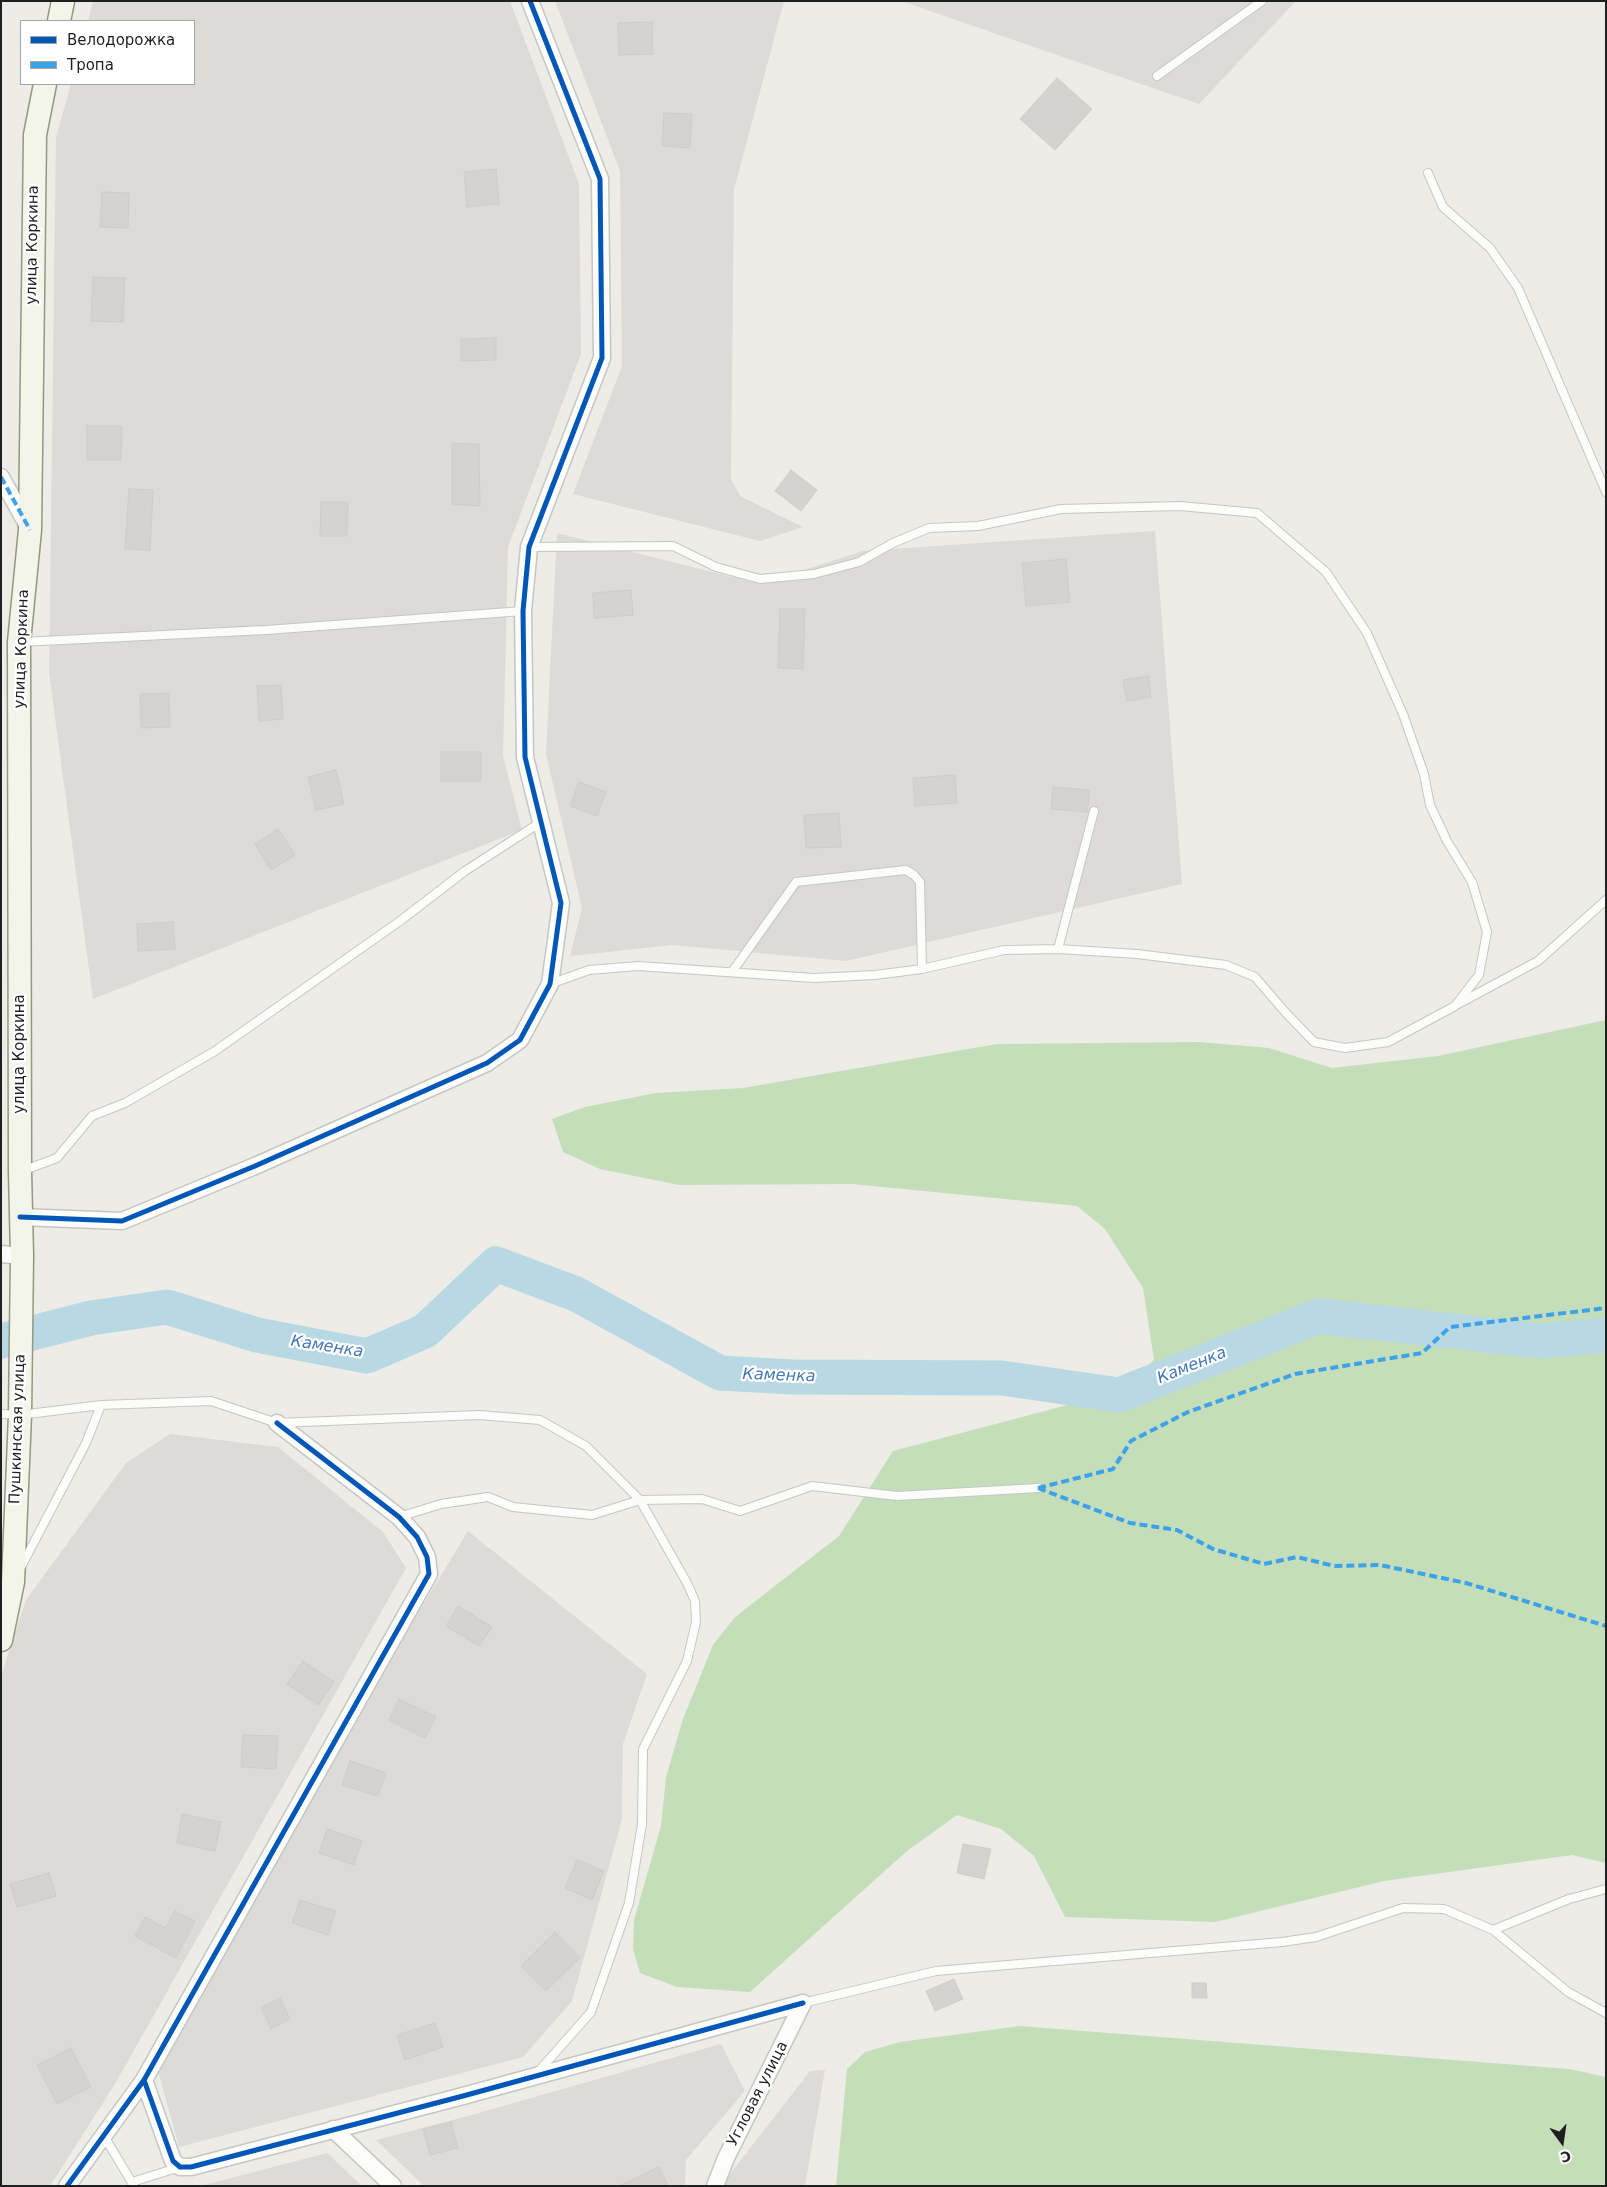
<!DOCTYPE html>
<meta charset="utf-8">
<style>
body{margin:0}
#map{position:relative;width:1607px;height:2187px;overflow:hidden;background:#edece7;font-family:"DejaVu Sans",sans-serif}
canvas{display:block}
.frame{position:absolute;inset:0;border:2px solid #1f1f1f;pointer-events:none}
.legend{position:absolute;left:20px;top:20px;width:175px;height:65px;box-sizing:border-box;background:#fff;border:1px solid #a5a5a5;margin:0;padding:6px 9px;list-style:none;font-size:15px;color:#1f1f1f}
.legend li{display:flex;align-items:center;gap:10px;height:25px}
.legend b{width:25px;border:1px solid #a5a5a5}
.north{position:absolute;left:1537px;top:2117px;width:50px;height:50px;-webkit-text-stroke:4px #fff;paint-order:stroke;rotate:166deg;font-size:14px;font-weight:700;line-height:20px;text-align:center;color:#1f1f1f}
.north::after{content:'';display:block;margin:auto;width:18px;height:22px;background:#1f1f1f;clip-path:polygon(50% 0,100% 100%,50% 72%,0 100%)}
</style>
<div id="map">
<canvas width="1607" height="2187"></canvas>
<div class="frame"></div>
<ul class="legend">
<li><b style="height:6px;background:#0057b8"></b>Велодорожка</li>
<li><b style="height:6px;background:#3da2ea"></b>Тропа</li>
</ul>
<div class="north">С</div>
</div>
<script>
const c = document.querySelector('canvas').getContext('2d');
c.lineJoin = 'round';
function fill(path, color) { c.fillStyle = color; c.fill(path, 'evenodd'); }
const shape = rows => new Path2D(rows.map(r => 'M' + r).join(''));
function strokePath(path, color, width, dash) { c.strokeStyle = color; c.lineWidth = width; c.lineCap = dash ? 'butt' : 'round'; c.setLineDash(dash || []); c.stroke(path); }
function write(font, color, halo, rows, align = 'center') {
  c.font = font + ' "DejaVu Sans",sans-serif'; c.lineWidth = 4.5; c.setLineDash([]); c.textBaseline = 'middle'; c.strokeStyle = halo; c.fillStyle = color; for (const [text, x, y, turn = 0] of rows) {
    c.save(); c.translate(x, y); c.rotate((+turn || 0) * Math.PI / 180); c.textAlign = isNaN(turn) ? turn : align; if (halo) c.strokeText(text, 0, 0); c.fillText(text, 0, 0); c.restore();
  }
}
fill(shape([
 [93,1,510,1,579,184,581,354,508,547,503,756,522,830,93,999,49,673,56,137,71,84,194,84,194,21,88,21],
 [555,1,784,1,734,190,731,479,740,496,803,527,760,541,573,494,622,366,620,171],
 [901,1,1296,1,1199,104],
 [1155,531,1182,884,846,961,673,945,570,956,582,908,546,754,557,533,760,584,863,551],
 [170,1434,278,1447,383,1532,406,1568,115,2084,50,2186,1,2186,1,1676,26,1600,126,1463],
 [468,1531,647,1674,623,1744,622,1819,572,2001,523,2057,179,2147,158,2071,348,1728],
 [721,2044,745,2091,686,2160,685,2186,424,2186,376,2140,468,2116],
 [825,2070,805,2186,726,2186,726,2179,810,2071],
 [327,2153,362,2186,200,2186]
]), '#dcdbd8');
fill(shape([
 [1606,1020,1606,1863,1572,1855,1384,1881,1215,1922,1065,1917,1034,1856,1001,1829,957,1815,907,1851,750,1992,677,1987,640,1973,633,1949,634,1920,661,1826,666,1777,683,1719,713,1645,735,1617,839,1536,893,1451,1098,1397,1133,1378,1154,1360,1143,1288,1105,1229,1077,1206,852,1184,679,1185,600,1169,563,1152,552,1119,585,1107,656,1093,743,1088,997,1044,1200,1042,1269,1048,1332,1068,1438,1056],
 [1020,2026,1569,2069,1606,2077,1606,2186,836,2186,847,2069,865,2052,900,2042]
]), '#c5deba');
strokePath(shape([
 [1,1341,91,1318,167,1307,257,1335,367,1356,425,1331,496,1264,576,1294,720,1373,793,1377,1002,1378,1119,1395,1319,1316,1541,1341,1606,1335]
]), '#b8d8e3', 35);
const building = shape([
 [652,22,653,54,619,55,618,23,652,22],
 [1057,78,1092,109,1055,150,1020,119,1057,78],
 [664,113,692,114,690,148,662,146,664,113],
 [496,169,499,204,467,207,464,172,496,169],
 [102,192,129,193,128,228,100,227,102,192],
 [93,277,125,278,123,322,91,321,93,277],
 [496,338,496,360,461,361,461,339,496,338],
 [87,426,122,426,121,460,87,460,87,426],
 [452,443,479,444,480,506,452,504,452,443],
 [791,470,817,490,801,511,775,491,791,470],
 [129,489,153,490,150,550,125,549,129,489],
 [321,502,348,502,347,536,320,536,321,502],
 [1066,559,1070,602,1026,606,1022,563,1066,559],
 [631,590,633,615,594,618,593,593,631,590],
 [780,609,805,609,803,669,778,668,780,609],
 [1148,676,1151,697,1127,701,1123,680,1148,676],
 [281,685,283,719,259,721,257,686,281,685],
 [169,693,170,727,141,728,140,694,169,693],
 [441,752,481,752,481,781,441,781,441,752],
 [336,770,344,804,316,810,308,777,336,770],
 [955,775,957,803,915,806,913,778,955,775],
 [579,782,606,792,597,816,570,806,579,782],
 [1053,787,1090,790,1087,812,1051,809,1053,787],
 [839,813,841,847,806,848,804,815,839,813],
 [278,829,295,855,271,870,255,844,278,829],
 [173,922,175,949,138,951,137,924,173,922],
 [458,1606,492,1627,479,1646,446,1626,458,1606],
 [303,1661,334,1682,318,1705,287,1684,303,1661],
 [399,1699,436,1717,425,1738,389,1720,399,1699],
 [243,1735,278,1736,276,1769,241,1767,243,1735],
 [350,1761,386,1773,378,1796,342,1785,350,1761],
 [182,1814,221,1822,215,1851,177,1843,182,1814],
 [327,1829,362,1841,354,1865,319,1853,327,1829],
 [963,1844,991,1849,984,1879,957,1873,963,1844],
 [577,1860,604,1871,592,1900,565,1888,577,1860],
 [49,1873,56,1896,17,1907,10,1884,49,1873],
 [300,1900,336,1911,328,1935,292,1923,300,1900],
 [175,1911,195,1921,176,1958,135,1936,145,1917,166,1928,175,1911],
 [555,1932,580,1958,546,1991,521,1966,555,1932],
 [954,1979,963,1999,935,2011,926,1991,954,1979],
 [1192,1983,1206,1983,1207,1998,1192,1998,1192,1983],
 [280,1998,290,2019,271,2029,261,2007,280,1998],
 [435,2023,443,2047,405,2060,397,2035,435,2023],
 [71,2048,91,2087,57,2104,37,2065,71,2048],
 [451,2122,458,2148,430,2155,423,2129,451,2122],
 [659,2167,668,2186,619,2186,659,2167]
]);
fill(building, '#d5d3d0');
strokePath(building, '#d0cdc8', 1);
const service = shape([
 [1157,76,1262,1],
 [1428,173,1443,207,1490,248,1518,288,1606,492],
 [529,547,673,546,716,567,760,579,814,574,859,562,893,543,929,528,978,526,1061,509,1180,506,1257,513,1326,572,1367,633,1403,714,1424,774,1430,805,1447,841,1472,882,1487,932,1479,975,1455,1006,1388,1042,1345,1048,1314,1042,1286,1013,1255,977,1226,965,1137,954,1058,949,1004,950,922,969,875,975,814,978,638,966,589,970,550,984],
 [21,642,266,630,523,611],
 [1058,949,1094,811],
 [732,972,796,882,906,870,914,875,920,882,922,969],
 [1458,1004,1538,961,1606,900],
 [22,1171,57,1158,92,1116,125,1103,215,1051,400,921,465,871,541,822],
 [1,1414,20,1415,101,1405],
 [399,1517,441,1504,488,1497,513,1507,592,1515,640,1500,687,1583,695,1601,696,1622,687,1661,643,1749,642,1824,629,1903,591,2012,538,2072],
 [21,1567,86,1443,101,1405,211,1401,277,1423,479,1415,540,1420,586,1446,640,1500,702,1499,740,1511,812,1486,897,1496,1038,1488],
 [1493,1930,1569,1899,1606,1889],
 [803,2003,936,1971,1282,1942,1316,1937,1403,1908,1444,1909,1493,1930,1568,1992,1606,2013],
 [104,2136,134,2186],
 [132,2182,180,2167]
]);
const minor = shape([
 [1,477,29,528],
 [20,1217,122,1221,255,1166,487,1063,520,1040,550,984,561,903,525,757,523,611,529,547,602,358,600,179,530,1],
 [1,1254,22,1256],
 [144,2080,173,2161,180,2167,191,2167,463,2096,803,2003],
 [333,2129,393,2186],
 [67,2186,144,2080,429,1574,427,1557,417,1537,399,1517,277,1423],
 [715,2186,726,2158,803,2003]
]);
const secondary = shape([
 [59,21,63,1],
 [1,1640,13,1582,20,1415,22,1256,20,1171,19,642,30,530,35,135,45,84]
]);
strokePath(service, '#c6c6c3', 10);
strokePath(minor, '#c6c6c3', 19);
strokePath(secondary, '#94987e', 25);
strokePath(service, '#fcfcfb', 8);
strokePath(minor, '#fcfcfb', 16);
strokePath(secondary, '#f3f4ea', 22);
strokePath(shape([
 [1,477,30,530],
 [1038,1488,1113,1469,1131,1441,1188,1412,1295,1374,1422,1353,1450,1327,1606,1308],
 [1038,1488,1130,1523,1177,1530,1213,1549,1264,1564,1297,1557,1334,1566,1380,1565,1466,1583,1606,1626]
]), '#3da2ea', 4, [8, 4]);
strokePath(shape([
 [20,1217,122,1221,255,1166,487,1063,520,1040,550,984,561,903,525,757,523,611,529,547,602,358,600,179,530,1],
 [144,2080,173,2161,180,2167,191,2167,463,2096,803,2003],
 [67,2186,144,2080,429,1574,427,1557,417,1537,399,1517,277,1423]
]), '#0057b8', 5);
write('15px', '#1f1f1f', '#fff', [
 ["улица Коркина",33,245,-89],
 ["улица Коркина",22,649,-88],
 ["улица Коркина",20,1054,-90],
 ["Пушкинская улица",18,1429,-88],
 ["Угловая улица",758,2094,-63]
]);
write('italic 16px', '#4477b5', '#fff', [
 ["Каменка",327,1347,9],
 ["Каменка",1192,1366,-22],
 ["Каменка",779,1376,2]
]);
</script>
